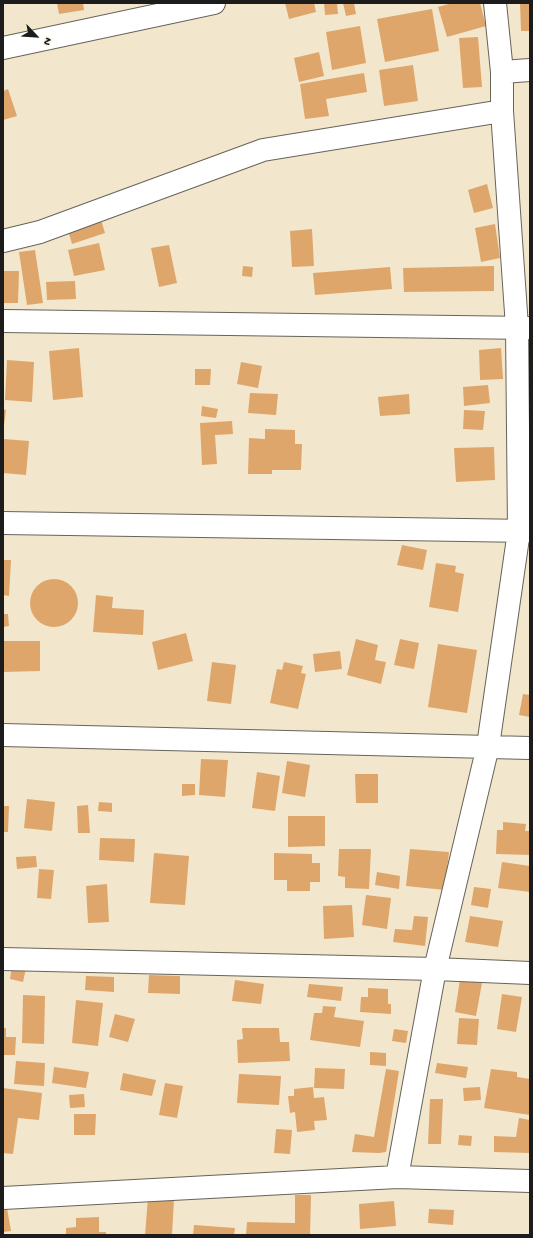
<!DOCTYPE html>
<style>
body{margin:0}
#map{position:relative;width:533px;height:1238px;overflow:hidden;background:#f2e7cc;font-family:"Gochi Hand",sans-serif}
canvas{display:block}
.frame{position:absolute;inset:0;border:4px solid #1c1c1c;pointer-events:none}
.north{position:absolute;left:16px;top:16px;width:40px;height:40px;-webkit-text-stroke:3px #fcf5e5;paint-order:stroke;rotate:115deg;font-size:11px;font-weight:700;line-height:16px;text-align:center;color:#1c1c1c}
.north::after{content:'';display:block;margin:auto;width:14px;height:18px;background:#1c1c1c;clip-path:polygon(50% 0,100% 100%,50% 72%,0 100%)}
</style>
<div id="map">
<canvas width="533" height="1238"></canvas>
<div class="frame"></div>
<div class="north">N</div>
</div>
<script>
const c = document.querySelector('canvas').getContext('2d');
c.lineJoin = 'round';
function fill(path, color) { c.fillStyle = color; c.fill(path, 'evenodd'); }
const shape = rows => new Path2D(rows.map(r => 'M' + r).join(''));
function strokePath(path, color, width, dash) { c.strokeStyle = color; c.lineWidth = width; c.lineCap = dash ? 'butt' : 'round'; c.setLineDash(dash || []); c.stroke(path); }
fill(shape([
 [57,3,83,3,84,10,59,14],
 [285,3,314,3,316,12,289,19],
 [324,3,337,3,338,14,325,15],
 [343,3,354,3,356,14,346,16],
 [452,3,480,3,486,26,447,37,438,7],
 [520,3,530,3,530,31,521,31],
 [432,9,439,51,385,62,377,19],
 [360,26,366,63,332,70,326,32],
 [478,37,482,87,463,88,459,38],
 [319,52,324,76,299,82,294,58],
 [413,65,418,101,384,106,379,70],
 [364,73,367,92,326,99,329,116,305,119,300,84],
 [8,89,17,116,3,120,3,91],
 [487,184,493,208,474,213,468,190],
 [99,213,105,233,72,244,66,224],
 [495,224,500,258,481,262,475,228],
 [312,229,314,266,292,267,290,231],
 [99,243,105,270,74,276,68,250],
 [169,245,177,283,159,287,151,248],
 [35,250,43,303,27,305,19,252],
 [243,266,253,267,252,277,242,276],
 [494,266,494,291,404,292,403,268],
 [390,267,392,289,315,295,313,273],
 [3,271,19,271,18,303,3,303],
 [75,281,76,299,47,300,46,282],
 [79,348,83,397,53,400,49,351],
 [501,348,503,379,480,380,479,350],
 [7,360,34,362,32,402,5,400],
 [241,362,262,366,258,388,237,384],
 [195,369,211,369,210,385,195,385],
 [488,385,490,403,464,406,463,387],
 [250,393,278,394,276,415,248,413],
 [409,394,410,414,380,416,378,397],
 [202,406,218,409,216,418,201,416],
 [3,409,6,410,4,426,3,426],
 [464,410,485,411,483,430,463,429],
 [232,421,233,434,215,435,217,464,202,465,200,423],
 [265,429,295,430,295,444,302,444,301,470,272,470,272,474,248,474,249,438,265,439],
 [4,439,29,441,26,475,3,473],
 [494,447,495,480,456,482,454,448],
 [402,545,427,550,423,570,397,565],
 [3,560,11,560,9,596,3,595],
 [436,563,456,566,455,572,464,574,458,612,429,607],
 '30 603a24 24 0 1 1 48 0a24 24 0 1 1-48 0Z',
 [96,595,113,597,112,608,144,610,143,635,93,632],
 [3,614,8,614,9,626,3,627],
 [186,633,193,661,158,670,152,642],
 [356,639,378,645,375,660,386,662,381,684,347,675],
 [400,639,419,643,414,669,394,665],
 [3,641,40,641,40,671,3,672],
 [438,644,477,650,467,713,428,707],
 [340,651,342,669,315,672,313,654],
 [212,662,236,665,231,704,207,701],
 [284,662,303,666,301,673,306,674,298,709,270,703,277,669,282,670],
 [523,694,530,695,530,717,519,715],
 [201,759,228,760,225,797,199,795],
 [287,761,310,765,305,797,282,793],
 [257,772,280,776,275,811,252,808],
 [355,774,378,774,378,803,356,803],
 [182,784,195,784,195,795,182,796],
 [27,799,55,802,52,831,24,828],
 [99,802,112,803,112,812,98,811],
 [88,805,90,833,78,833,77,806],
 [3,806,9,806,8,832,3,832],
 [288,816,325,816,325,846,288,847],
 [503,822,526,824,525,831,530,831,530,855,496,854,497,830,503,830],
 [100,838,135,839,134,862,99,860],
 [339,849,371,849,369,889,345,888,345,877,338,876],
 [410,849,449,852,445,890,406,886],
 [154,853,189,856,185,905,150,903],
 [274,853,312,854,312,863,320,863,320,882,310,882,310,891,287,891,287,880,274,880],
 [36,856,37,867,17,869,16,857],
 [502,862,530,866,530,892,498,888],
 [39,869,54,870,51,899,37,898],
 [377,872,400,876,399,889,375,885],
 [107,884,109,922,88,923,86,886],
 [474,887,491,889,488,908,471,905],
 [366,895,391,898,387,929,362,925],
 [352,905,354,937,324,939,323,906],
 [414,916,428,917,425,946,393,942,395,929,412,930],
 [470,916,503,921,498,947,465,942],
 [12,965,26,968,23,982,10,979],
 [149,975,180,976,180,994,148,993],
 [86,976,114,977,114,992,85,990],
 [460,979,482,983,476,1016,455,1012],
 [235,980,264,984,261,1004,232,1001],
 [309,984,343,987,341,1001,307,997],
 [368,988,388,989,388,1004,391,1004,391,1014,360,1012,361,997,368,997],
 [502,994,522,997,516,1032,497,1029],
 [23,995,45,996,44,1044,22,1043],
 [76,1000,103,1003,98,1046,72,1043],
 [323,1006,336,1007,334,1017,364,1021,360,1047,310,1040,314,1013,322,1013],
 [115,1014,135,1019,128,1042,109,1037],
 [459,1018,479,1019,477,1045,457,1044],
 [3,1028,6,1028,6,1037,16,1037,15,1055,3,1055],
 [242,1028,279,1028,280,1042,289,1042,290,1061,238,1063,237,1040,243,1039],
 [394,1029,408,1031,406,1043,392,1041],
 [370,1052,386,1053,386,1066,370,1065],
 [16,1061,45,1063,44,1086,14,1084],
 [437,1063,468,1067,466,1078,435,1073],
 [54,1067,89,1072,86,1088,52,1083],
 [315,1068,345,1069,344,1089,314,1088],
 [386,1069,399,1071,386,1152,379,1153,352,1152,355,1134,374,1137],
 [491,1069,517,1072,517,1077,530,1079,530,1115,484,1108],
 [123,1073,156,1080,152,1096,120,1090],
 [239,1074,281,1076,279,1105,237,1103],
 [165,1083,183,1086,177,1118,159,1115],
 [313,1087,314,1098,324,1097,327,1120,314,1121,315,1130,297,1132,295,1112,290,1113,288,1096,294,1096,294,1089],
 [480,1087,481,1100,464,1101,463,1088],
 [3,1088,42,1093,39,1120,18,1118,13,1154,3,1153],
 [84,1094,85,1107,70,1108,69,1095],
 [430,1099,443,1099,441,1144,428,1144],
 [74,1114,96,1114,95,1135,74,1135],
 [519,1118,530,1120,530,1153,494,1152,494,1136,516,1137],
 [276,1129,292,1130,290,1154,274,1153],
 [459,1135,472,1136,471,1146,458,1145],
 [295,1195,311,1195,310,1235,246,1235,247,1222,295,1223],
 [148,1197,174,1199,172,1235,145,1235],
 [394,1201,396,1226,360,1229,359,1204],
 [3,1208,7,1208,11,1231,3,1232],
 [429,1209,454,1210,453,1225,428,1223],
 [99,1217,99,1232,106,1232,106,1235,66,1235,66,1228,76,1227,76,1218],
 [194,1225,235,1228,234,1235,193,1235]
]), '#dfa66b');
const minor = shape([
 [3,48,214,3],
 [502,72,530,70],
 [3,241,40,232,263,150,502,111],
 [3,321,530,328],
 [3,523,530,531],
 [3,735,530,748],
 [3,959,435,969,530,973],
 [397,1177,435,969,488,746,519,531,517,327,502,111,502,72,495,3],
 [3,1198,397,1177,530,1181]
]);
strokePath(minor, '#67635a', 24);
strokePath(minor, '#fff', 22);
</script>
